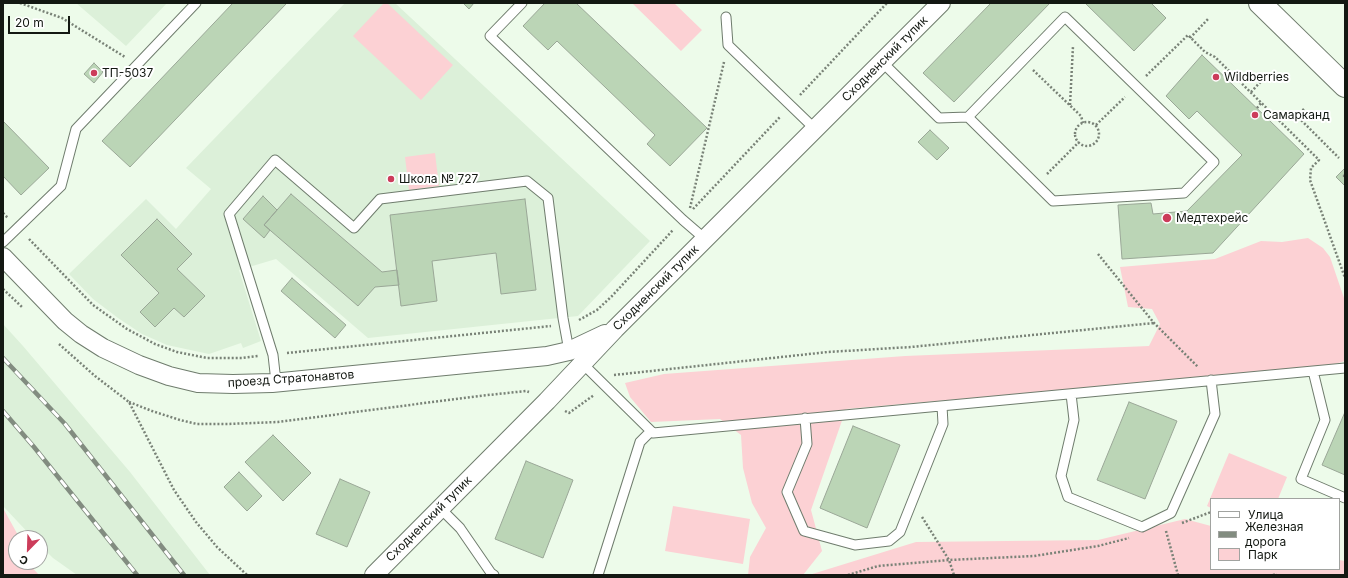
<!DOCTYPE html>
<meta charset="utf-8">
<style>
body{margin:0}
#map{position:relative;width:1348px;height:578px;overflow:hidden;background:#edfbea;font-family:Inter,sans-serif}
canvas{display:block}
.frame{position:absolute;inset:0;border:4px solid #131812;pointer-events:none}
.legend{position:absolute;left:1210px;top:498px;width:130px;height:72px;box-sizing:border-box;background:#fff;border:1px solid #a1a3a0;margin:0;padding:5px 7px;list-style:none;font-size:12px;color:#131812}
.legend li{display:flex;align-items:center;gap:8px;height:20px}
.legend b{width:20px;border:1px solid #a1a3a0}
.north{position:absolute;left:8px;top:530px;width:40px;height:40px;box-sizing:border-box;background:#fff;border:1px solid #a1a3a0;border-radius:50%;rotate:203deg;font-size:11px;font-weight:700;line-height:16px;text-align:center;color:#131812}
.north::after{content:'';display:block;margin:auto;width:14px;height:18px;background:#cc3c5a;clip-path:polygon(50% 0,100% 100%,50% 72%,0 100%)}
.scale{position:absolute;left:8px;top:16px;width:62px;height:18px;box-sizing:border-box;border:2px solid #131812;border-top:0;padding-left:5px;font-size:12px;line-height:14px;white-space:nowrap;color:#131812;-webkit-text-stroke:3px #fff;paint-order:stroke}
</style>
<div id="map">
<canvas width="1348" height="578"></canvas>
<div class="frame"></div>
<ul class="legend">
<li><b style="height:5px;background:#fff"></b>Улица</li>
<li><b style="height:5px;background:#828c80"></b>Железная дорога</li>
<li><b style="height:11px;background:#fcd1d4"></b>Парк</li>
</ul>
<div class="north">С</div>
<div class="scale">20 m</div>
</div>
<script>
const c = document.querySelector('canvas').getContext('2d');
c.lineJoin = 'round';
function fill(path, color) { c.fillStyle = color; c.fill(path, 'evenodd'); }
const shape = rows => new Path2D(rows.map(r => 'M' + r).join(''));
function strokePath(path, color, width, dash) { c.strokeStyle = color; c.lineWidth = width; c.lineCap = dash ? 'butt' : 'round'; c.setLineDash(dash || []); c.stroke(path); }
function write(font, color, halo, rows, align = 'center') {
  c.font = font + ' Inter,sans-serif'; c.lineWidth = 4; c.setLineDash([]); c.textBaseline = 'middle'; c.strokeStyle = halo; c.fillStyle = color; for (const [text, x, y, turn = 0] of rows) {
    c.save(); c.translate(x, y); c.rotate((+turn || 0) * Math.PI / 180); c.textAlign = isNaN(turn) ? turn : align; if (halo) c.strokeText(text, 0, 0); c.fillText(text, 0, 0); c.restore();
  }
}
fill(shape([
 [76,3,167,3,126,46],
 [345,3,395,3,650,241,578,316,368,338,276,259,239,270,261,341,243,348,241,343,209,354,167,345,142,334,118,318,93,299,69,274,146,199,176,229,211,189,186,168],
 [3,324,23,346,130,472,210,575,77,575,53,558,40,545,40,538,33,538,3,506]
]), '#dcf0d9');
fill(shape([
 [384,3,387,3,453,65,421,100,353,36],
 [632,3,674,3,702,30,681,51],
 [435,153,439,186,409,190,405,157],
 [1308,238,1323,248,1330,257,1345,301,1345,361,1325,367,846,409,811,510,822,551,803,575,748,575,750,557,766,528,752,503,743,468,741,435,720,419,651,422,630,397,625,383,664,374,905,356,1149,346,1160,324,1152,309,1128,307,1120,267,1215,259,1261,241,1282,242],
 [1229,453,1287,477,1278,499,1211,499,1211,508,1207,506],
 [673,506,750,519,743,564,665,551],
 [3,508,19,537,19,538,16,538,16,562,27,562,39,575,3,575],
 [1185,519,1211,526,1211,569,1339,569,1339,560,1345,561,1345,575,809,575,916,542,1098,540]
]), '#fcd1d4');
const building = shape([
 [233,3,284,3,286,4,130,167,102,141,233,3],
 [463,3,474,3,469,9,463,3],
 [545,3,576,3,707,128,670,166,647,144,655,135,557,41,548,50,523,26,545,3],
 [991,3,1050,3,954,102,923,73,991,3],
 [1085,3,1151,3,1166,18,1134,51,1085,3],
 [1202,55,1304,154,1213,253,1122,259,1118,205,1151,203,1153,214,1187,211,1242,155,1197,111,1189,119,1166,96,1202,55],
 [94,63,103,72,94,83,84,74,94,63],
 [3,121,49,168,21,195,3,176,3,121],
 [930,130,949,148,937,160,918,142,930,130],
 [1345,168,1345,186,1336,177,1345,168],
 [291,194,382,272,397,270,399,285,375,287,358,306,264,225,291,194],
 [263,196,277,210,264,225,270,230,264,238,243,219,263,196],
 [525,199,536,290,501,294,496,253,432,261,437,301,401,306,390,215,525,199],
 [157,219,192,254,177,269,205,296,184,317,174,308,155,327,140,312,159,293,121,255,157,219],
 [292,278,346,325,335,338,281,291,292,278],
 [1129,402,1177,421,1145,499,1097,480,1129,402],
 [1345,412,1345,475,1322,465,1345,412],
 [853,426,900,445,867,528,820,508,853,426],
 [273,435,311,473,283,501,245,462,273,435],
 [526,461,573,480,543,558,495,539,526,461],
 [239,472,262,496,247,511,224,487,239,472],
 [340,479,370,492,347,547,316,534,340,479]
]);
fill(building, '#bbd5b6');
strokePath(building, '#9aa797', 1);
const lane = shape([
 [522,3,490,36,683,220,705,239],
 [726,17,728,45,815,129],
 [882,62,939,118,968,117,1065,17,1214,162,1184,193,1053,201,968,117],
 [3,242,61,186,76,129,196,3],
 [583,364,653,433,1345,368],
 [1313,371,1325,420,1301,479,1345,498],
 [276,382,273,355,229,214,275,160,354,228,380,199,527,181,548,198,563,318,569,351],
 [1071,394,1074,420,1061,476,1068,497,1142,527,1171,513,1215,414,1211,380],
 [805,418,807,444,787,492,804,531,855,545,889,541,900,532,943,424,942,406],
 [440,508,460,528,491,573,494,575],
 [598,575,640,442,651,431]
]);
const street = shape([
 [3,257,65,321,81,334,103,348,139,365,169,376,198,383,233,384,272,383,547,356,569,351,605,334],
 [374,575,547,401,615,329,941,3]
]);
const primary = shape([
 [1260,3,1345,86]
]);
strokePath(lane, '#6f7c6d', 11);
strokePath(street, '#6f7c6d', 20);
strokePath(primary, '#6f7c6d', 24);
strokePath(shape([
 [20,3,62,18,125,57],
 [1190,38,1209,18],
 [1033,70,1081,116,1083,123],
 [1146,76,1188,35,1205,52,1215,57,1319,160,1311,168,1310,180,1345,278],
 [1251,92,1268,74],
 [800,95,887,3],
 [1070,105,1073,46],
 [1257,108,1261,103],
 [1304,109,1297,116,1339,158],
 '1075 134a12 12 0 1 1 24 0a12 12 0 1 1-24 0Z',
 [1096,125,1125,97],
 [1047,174,1079,142],
 [1345,175,1344,176,1345,177],
 [690,208,724,62],
 [693,209,780,117],
 [3,213,8,218],
 [29,239,93,305,127,329,155,344,177,352,207,358,242,358,258,356],
 [1098,254,1154,323,1198,367],
 [3,289,23,308],
 [579,320,597,310,612,296,673,230],
 [59,344,95,376,129,402,174,490,196,522,217,547,247,575],
 [287,353,551,326],
 [614,375,828,352,911,347,1154,323],
 [129,402,152,411,180,420,197,424,228,424,278,422,479,396,526,391,529,392],
 [565,411,569,413,594,395],
 [922,517,949,560,954,575],
 [1182,523,1211,512],
 [1166,531,1178,575],
 [848,575,878,566,949,560,1034,556,1098,546,1129,538],
 [1273,575,1277,574]
]), '#798277', 2.5, [2, 2]);
strokePath(lane, '#fff', 9);
strokePath(street, '#fff', 18);
strokePath(primary, '#fff', 22);
const rail = shape([
 [3,358,65,424,184,575],
 [3,411,34,447,137,575]
]);
strokePath(rail, '#828c80', 4.5);
strokePath(rail, '#fff', 3, [9]);
for (const [x, y, r, color] of [
 [94,73,4,"#cc3c5a"],
 [1216,77,4,"#cc3c5a"],
 [1255,115,4,"#cc3c5a"],
 [391,179,4,"#cc3c5a"],
 [1167,218,5,"#cc3c5a"]
]) { const dot = new Path2D(); dot.arc(x, y, r, 0, 2 * Math.PI); c.fillStyle = color; c.fill(dot); strokePath(dot, '#fff', 1.5); }
write('12px', '#131812', '#fff', [
 ["Сходненский тупик",885,59,-45],
 ["Сходненский тупик",656,288,-45],
 ["проезд Стратонавтов",291,379,-4],
 ["Сходненский тупик",429,519,-45]
]);
write('12px', '#131812', '#fff', [
 ["ТП-5037",102,73],
 ["Wildberries",1224,77],
 ["Самарканд",1263,115],
 ["Школа № 727",399,179],
 ["Медтехрейс",1176,218]
], 'left');
</script>
